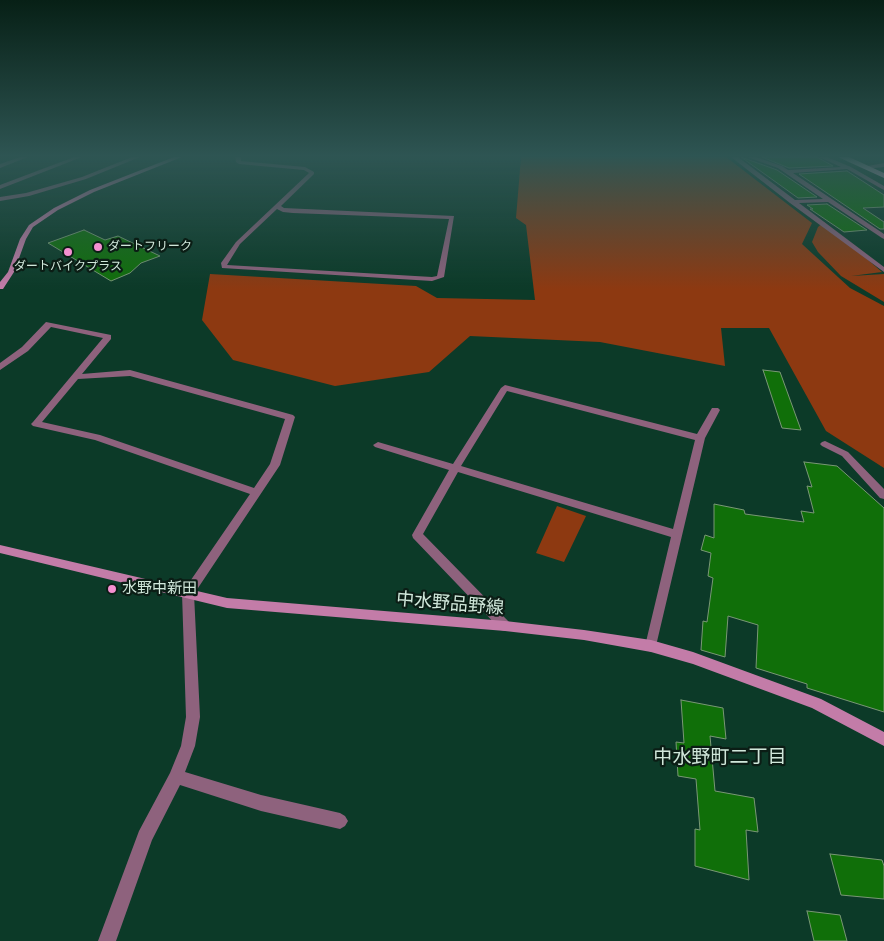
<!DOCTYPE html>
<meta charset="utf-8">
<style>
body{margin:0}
canvas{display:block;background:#0c3a28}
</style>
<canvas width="884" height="941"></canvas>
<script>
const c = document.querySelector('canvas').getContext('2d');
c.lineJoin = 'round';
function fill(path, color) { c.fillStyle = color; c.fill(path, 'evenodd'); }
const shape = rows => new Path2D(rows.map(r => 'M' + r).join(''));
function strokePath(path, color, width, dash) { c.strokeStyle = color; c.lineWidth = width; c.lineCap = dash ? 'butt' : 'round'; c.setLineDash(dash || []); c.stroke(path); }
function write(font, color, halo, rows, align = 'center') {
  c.font = font + ' "PT Sans Narrow","Noto Sans JP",sans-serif'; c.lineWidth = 4.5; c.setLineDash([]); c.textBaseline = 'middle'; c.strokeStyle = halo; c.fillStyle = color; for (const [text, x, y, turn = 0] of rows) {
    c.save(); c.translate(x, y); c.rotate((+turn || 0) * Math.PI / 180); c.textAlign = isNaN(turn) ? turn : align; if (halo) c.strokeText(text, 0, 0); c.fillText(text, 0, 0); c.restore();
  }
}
fill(shape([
 [521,157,726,157,812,223,802,244,850,288,884,306,884,468,826,431,769,328,721,328,725,366,600,342,470,336,429,372,335,386,233,360,202,320,210,274,416,286,437,298,535,300,526,225,516,218],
 [824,222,882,272,851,276,884,274,884,302,841,276,818,252,812,242,818,227],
 [557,506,586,516,564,562,536,553]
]), '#8d3911');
const building = shape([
 [741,157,777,170,817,197,798,198,741,157],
 [762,157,817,157,833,166,789,168,762,157],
 [847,171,884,195,884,207,863,208,884,222,884,229,880,229,799,174,847,171],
 [827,204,867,230,844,232,810,209,813,209,807,205,827,204],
 [84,230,105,240,118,236,160,256,141,263,130,273,111,281,48,243,84,230],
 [763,370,780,372,801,430,782,428,763,370],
 [804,462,837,466,884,508,884,712,807,688,807,684,756,668,758,625,728,616,725,657,701,650,703,621,707,622,713,578,708,576,711,553,701,550,705,535,714,538,714,504,744,510,745,514,804,522,801,511,814,513,807,486,812,487,804,462],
 [681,700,723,708,726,739,710,736,715,791,754,798,758,832,746,830,749,880,695,866,695,829,700,830,696,779,678,776,676,742,684,743,681,700],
 [830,854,882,860,884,866,884,899,841,895,830,854],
 [807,911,840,915,847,941,814,941,807,911]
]);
fill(building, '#106f09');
strokePath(building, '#799775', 1);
fill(shape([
 [20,157,28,157,0,168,0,164,20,157],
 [74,157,82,157,0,189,0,185,74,157],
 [132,157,140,157,86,179,29,196,0,201,0,197,26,193,82,177,132,157],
 [235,157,241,157,241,161,305,167,314,172,314,174,281,206,284,208,454,216,444,277,432,281,222,268,221,263,236,242,309,173,304,170,239,164,236,162,235,157],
 [277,209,283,212,293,213,449,219,437,276,432,277,227,265,240,244,277,209],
 [731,157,738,157,795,200,823,199,778,168,747,157,756,157,782,166,788,170,841,167,819,157,827,157,851,167,884,186,884,190,882,189,847,169,793,173,884,234,884,239,882,238,828,202,799,203,884,267,884,272,790,203,731,157],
 [884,163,884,167,865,169,862,167,884,163],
 [46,322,111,335,111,339,82,374,130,370,293,415,295,417,280,465,194,594,200,717,195,746,185,772,261,795,340,813,345,816,348,821,345,826,340,829,261,811,180,785,152,840,116,941,98,941,139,831,170,773,181,746,186,717,182,593,250,494,95,440,33,426,31,424,33,422,103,338,51,327,28,351,0,370,0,363,22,347,46,322],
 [130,376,285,419,270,464,254,488,100,435,42,422,78,379,130,376],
 [505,385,697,434,712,408,718,408,720,410,705,438,655,650,651,652,647,650,645,646,671,537,458,472,423,534,509,622,511,626,509,630,505,631,501,630,413,538,412,535,449,470,375,447,373,445,378,442,453,464,501,388,505,385],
 [507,391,695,440,673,529,461,466,507,391],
 [825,441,848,452,884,489,884,499,880,498,842,456,822,446,820,444,822,442,825,441]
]), '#8e627d');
fill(shape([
 [174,157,182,157,94,192,58,210,33,227,26,239,14,272,3,289,0,289,0,282,8,272,20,239,29,225,54,208,90,190,174,157],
 [0,545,227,598,505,621,584,630,651,640,693,652,821,699,884,732,884,746,812,708,693,664,651,652,584,640,505,631,227,608,0,553,0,545]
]), '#c37ca8');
fill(shape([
 [838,157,849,157,884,173,884,178,838,157]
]), '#f6b4dc');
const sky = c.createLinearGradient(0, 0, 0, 289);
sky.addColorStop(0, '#072016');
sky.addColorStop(0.54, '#2e5553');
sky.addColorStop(1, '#2e555300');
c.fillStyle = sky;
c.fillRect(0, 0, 884, 289);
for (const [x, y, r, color] of [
 [98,247,5,"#f590d1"],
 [68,252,5,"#f590d1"],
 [112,589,5,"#f590d1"]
]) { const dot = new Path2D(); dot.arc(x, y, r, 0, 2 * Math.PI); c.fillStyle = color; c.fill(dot); strokePath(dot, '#0b1d15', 2); }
write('12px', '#d0e7da', '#0b1d15', [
 ["ダートフリーク",108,247],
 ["ダートバイクプラス",68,267,"center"]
], 'left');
write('15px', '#d0e7da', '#0b1d15', [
 ["水野中新田",122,589]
], 'left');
write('18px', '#d0e7da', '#0b1d15', [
 ["中水野品野線",450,604,5]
]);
write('19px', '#d0e7da', '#0b1d15', [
 ["中水野町二丁目",720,758]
]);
</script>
